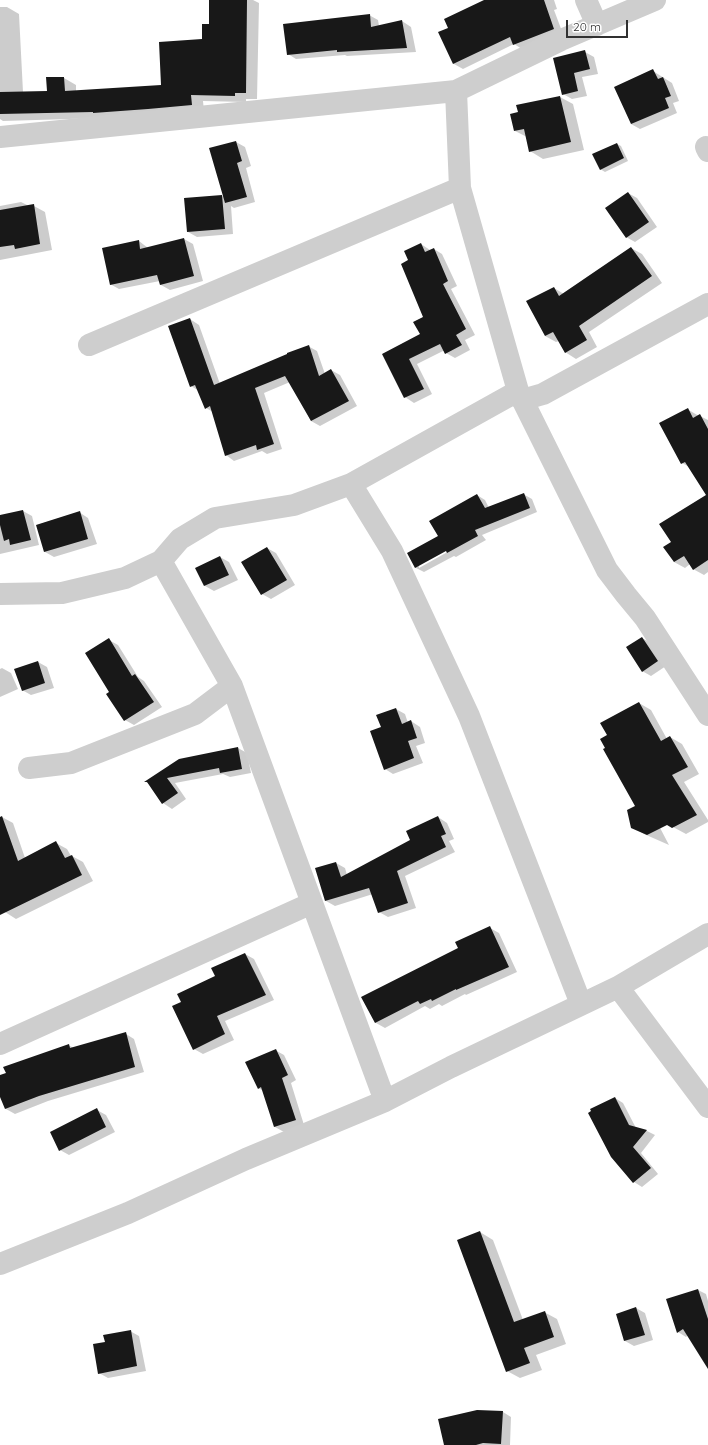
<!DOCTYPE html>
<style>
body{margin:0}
#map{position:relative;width:708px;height:1445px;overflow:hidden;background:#fff;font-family:Quicksand,sans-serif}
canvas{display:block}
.scale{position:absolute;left:566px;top:20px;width:62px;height:18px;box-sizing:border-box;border:2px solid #313131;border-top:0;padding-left:5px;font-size:12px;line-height:14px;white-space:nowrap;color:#313131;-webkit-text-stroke:3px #fff;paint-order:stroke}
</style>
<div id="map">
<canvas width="708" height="1445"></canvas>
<div class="scale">20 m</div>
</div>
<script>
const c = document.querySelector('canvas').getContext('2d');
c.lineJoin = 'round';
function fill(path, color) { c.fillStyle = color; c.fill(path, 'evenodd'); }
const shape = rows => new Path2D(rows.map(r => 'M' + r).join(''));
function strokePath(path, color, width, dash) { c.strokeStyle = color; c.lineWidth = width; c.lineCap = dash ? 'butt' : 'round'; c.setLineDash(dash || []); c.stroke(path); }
fill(shape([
 [210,0,253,0,259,3,257,99,246,99,246,102,203,101,204,111,103,118,3,121,0,119,0,7,7,7,19,14,23,92,48,92,48,78,64,78,76,85,76,91,162,86,203,40,210,25],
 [486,0,554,0,557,9,554,10,563,34,522,49,514,44,463,69,454,64,439,33,449,28],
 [369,15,378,20,379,26,402,21,411,27,416,52,347,56,345,55,296,59,288,54],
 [585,52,594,57,598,74,582,77,587,96,572,99,563,94],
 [653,71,672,83,679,101,673,103,677,113,640,129,631,124],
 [560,97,573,104,584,150,543,159,530,151,527,137,515,131],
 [236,142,245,147,251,166,246,168,255,202,234,208,231,206,233,234,197,237,188,232,222,196,224,197],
 [617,144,621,146,628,161,605,172,600,169],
 [628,193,637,198,657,227,635,242,626,237],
 [21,202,29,206,34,206,45,212,52,250,0,260,0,206],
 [184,239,193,244,203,281,170,290,161,285,160,281,119,289,110,284,139,241,148,248],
 [421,244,430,250,434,249,442,254,457,286,451,289,475,335,465,340,470,350,455,358,446,353,445,350,417,364,432,394,414,403,405,397,383,354,421,335,425,317,409,261],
 [631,248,642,254,662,283,589,332,597,347,576,359,565,352,559,341,556,342,545,336,554,288,564,294],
 [190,319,199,325,220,384,308,346,317,351,325,374,331,370,340,375,357,406,320,426,311,421,290,382,264,393,282,449,267,454,262,451,234,461,226,455,213,412,206,408,199,391,191,386],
 [687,409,699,416,700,416,708,420,708,572,704,575,693,569,690,564,685,568,674,562,665,547,672,543,707,495,691,468,682,463],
 [523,494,532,499,537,512,482,535,486,540,456,557,454,556,424,572,416,568,408,554,439,536,477,495,485,500,489,508],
 [450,548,451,550,419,568,419,565],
 [23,511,32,516,39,545,0,554,0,516],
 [79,512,88,518,97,544,54,557,45,552,37,525],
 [267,548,276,553,295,585,271,599,262,594],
 [220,557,229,562,238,580,214,591,205,586,197,568],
 [642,638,651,643,666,666,651,676,642,671],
 [109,640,118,645,138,677,144,681,162,707,134,725,125,720,110,692],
 [38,662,47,667,54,688,31,695,22,690],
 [2,668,11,673,18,689,0,697,0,669],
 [639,703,651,710,667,739,670,737,682,744,699,774,684,782,708,820,708,822,686,834,673,827,667,819,658,824,669,845,644,834,632,827,636,807,607,749,608,736],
 [396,709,405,714,408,723,411,721,420,727,425,743,416,746,423,763,393,774,385,769,382,728],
 [238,748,247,753,251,773,230,777,223,774,175,783,186,799,172,809,163,803,150,784,146,782],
 [0,817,2,817,13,823,25,858,56,843,67,849,71,856,72,856,83,862,93,881,16,919,5,912,0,903],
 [438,817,447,823,454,839,449,841,455,852,405,876,416,908,388,917,379,912,373,894,335,906,326,901,336,863,345,868,347,875,412,841],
 [490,928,499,933,517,972,466,995,465,994,442,1006,439,1004,430,1009,425,1006,385,1028,376,1023,362,997,459,949],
 [245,954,254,959,274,1000,225,1021,234,1040,203,1054,194,1049,182,1002],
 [126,1034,134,1039,144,1072,48,1101,15,1114,6,1109,0,1095,0,1076,68,1045,74,1048],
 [275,1050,284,1055,296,1080,291,1083,304,1125,284,1132,275,1127,264,1091,258,1088],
 [615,1098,623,1103,636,1128,647,1131,655,1135,641,1153,658,1174,642,1187,634,1182],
 [97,1110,106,1115,115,1132,69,1155,60,1150],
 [480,1232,493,1240,523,1320,544,1312,557,1319,566,1344,536,1355,542,1370,520,1378,507,1371],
 [698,1290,706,1294,708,1301,708,1358,688,1335,686,1337,678,1332,668,1300],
 [636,1308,645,1313,653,1340,634,1346,625,1341,617,1314],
 [130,1331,139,1336,146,1371,108,1378,99,1373,106,1343],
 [503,1412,511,1417,510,1445,445,1445]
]), '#0003');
fill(shape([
 [209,0,247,0,246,93,235,93,235,96,191,95,192,105,148,109,93,113,93,112,0,114,0,92,47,91,46,77,64,77,65,91,161,85,159,42,202,39,202,24,209,24],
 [484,0,544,0,554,29,513,45,510,37,453,64,438,32,448,28,444,19],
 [370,14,371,27,402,20,407,48,337,52,337,50,287,55,283,24],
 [585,50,590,69,574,73,578,91,562,95,553,58],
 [653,69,658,79,663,77,671,96,665,98,669,108,631,124,614,87],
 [560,96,571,142,529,152,524,129,514,131,510,114,518,112,516,105],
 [236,141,242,161,237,163,247,197,225,203,209,148],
 [617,143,624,158,600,170,592,154],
 [628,192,649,222,626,238,605,208],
 [222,195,225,229,187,232,184,198],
 [34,204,40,244,15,249,14,245,0,247,0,210],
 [184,238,194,276,160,285,157,275,110,285,102,248,139,240,140,249],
 [421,243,425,252,434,248,448,281,443,284,466,329,456,335,462,345,445,354,440,344,409,359,424,389,404,398,382,354,420,334,413,322,423,317,401,264,408,260,404,251],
 [631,247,652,276,579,326,587,340,565,353,553,332,545,336,526,301,554,287,559,296],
 [190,318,214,385,287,354,287,353,309,345,319,376,331,369,349,401,311,421,285,376,255,388,274,444,257,450,256,445,225,456,210,406,205,409,195,385,190,387,168,326],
 [688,408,693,418,700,414,708,429,708,560,693,570,684,556,674,562,663,547,671,542,659,524,706,495,685,462,681,464,659,423],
 [524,493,530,508,475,530,478,536,447,553,446,551,415,568,407,553,438,536,429,521,477,494,485,508],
 [23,510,31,540,10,545,9,539,4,541,0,525,0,515],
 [80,511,88,539,44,552,36,525],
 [267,547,287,580,261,595,241,562],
 [220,556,229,575,204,586,195,568],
 [642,637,658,661,642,672,626,647],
 [109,638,132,676,135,674,154,702,124,721,106,694,109,692,85,653],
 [38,661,45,683,22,691,14,669],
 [639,702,661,741,670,736,688,767,672,775,697,815,672,828,667,825,647,835,631,828,627,810,635,806,603,749,605,748,600,739,607,735,600,723],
 [396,708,402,724,411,720,417,738,408,741,414,758,384,770,370,731,381,727,376,715],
 [238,747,242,769,220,773,219,768,167,778,178,793,162,804,147,782,144,782,179,759],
 [2,816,18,861,56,841,65,858,72,855,82,875,0,915,0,817],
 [438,816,446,834,441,836,446,847,397,871,408,903,378,913,369,888,325,901,315,868,336,862,341,877,410,840,406,831],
 [490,926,509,967,456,990,456,989,432,1001,431,999,420,1004,418,1001,375,1023,361,997,458,948,455,942],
 [245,953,266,995,217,1016,225,1034,193,1050,172,1006,181,1002,177,994,215,976,211,968],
 [126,1032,135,1067,39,1096,5,1109,0,1097,0,1075,6,1073,3,1067,69,1044,70,1048],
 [276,1049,288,1075,282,1078,296,1120,274,1127,261,1087,258,1089,245,1062],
 [615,1097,629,1125,647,1130,633,1147,651,1168,633,1183,611,1157,588,1113,591,1111,590,1109],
 [97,1108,106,1127,59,1151,50,1132],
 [480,1231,514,1322,545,1311,554,1337,524,1348,530,1363,506,1372,457,1240],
 [698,1289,708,1319,708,1369,683,1329,677,1333,666,1299],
 [636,1307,645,1335,624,1341,616,1314],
 [131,1330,137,1366,98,1374,93,1344,105,1342,103,1335],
 [477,1410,503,1411,501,1444,483,1443,476,1445,444,1445,438,1419]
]), '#181818');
strokePath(shape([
 [586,0,597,25],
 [655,0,561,40,456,91,460,188,518,391,607,570,626,595,645,618,708,715],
 [0,137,456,91],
 [706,147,708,151],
 [89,345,460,188],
 [522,400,543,394,708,304],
 [351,484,392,551,469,716,581,1004],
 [161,561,232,686,385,1101],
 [0,594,62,593,125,578,161,561,180,539,215,518,294,505,351,484,518,391],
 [29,768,71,763,195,714,232,686],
 [618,987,708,1107],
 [0,1044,312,903],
 [0,1264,128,1213,246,1159,385,1101,451,1067,618,987,708,934]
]), '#cecece', 22);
</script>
